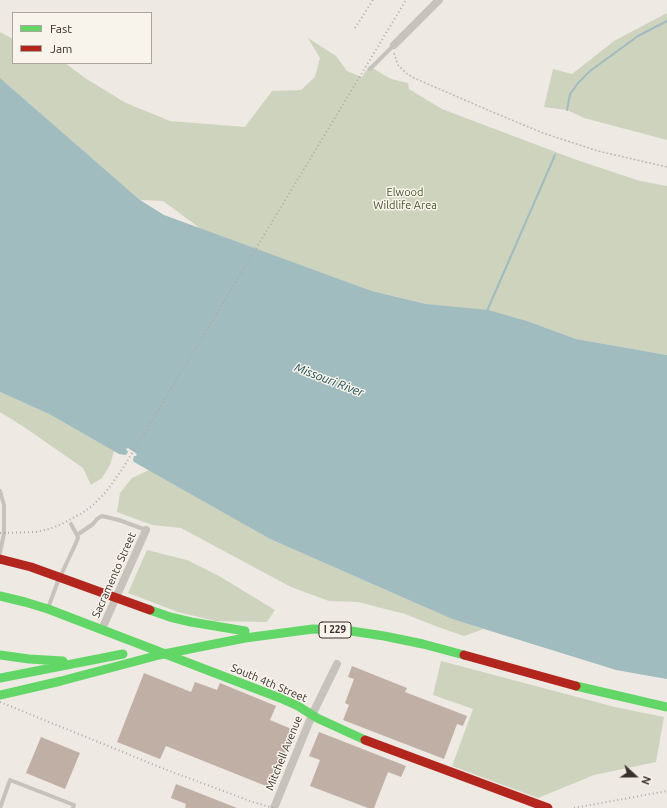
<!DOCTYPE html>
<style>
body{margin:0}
#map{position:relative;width:667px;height:808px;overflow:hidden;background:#eee9e3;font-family:Ubuntu,sans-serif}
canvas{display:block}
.legend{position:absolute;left:12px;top:12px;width:140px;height:52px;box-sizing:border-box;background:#f9f4eb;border:1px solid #aca59e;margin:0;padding:5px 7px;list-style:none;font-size:12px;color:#382f2a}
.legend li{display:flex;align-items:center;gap:8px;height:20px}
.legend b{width:20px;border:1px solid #aca59e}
.north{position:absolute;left:615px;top:756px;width:40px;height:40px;-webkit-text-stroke:3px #f9f4eb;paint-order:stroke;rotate:111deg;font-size:11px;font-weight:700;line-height:16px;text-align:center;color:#382f2a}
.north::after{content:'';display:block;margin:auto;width:14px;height:18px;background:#382f2a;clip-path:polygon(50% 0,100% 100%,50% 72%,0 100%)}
</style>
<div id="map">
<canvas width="667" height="808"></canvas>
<ul class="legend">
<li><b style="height:5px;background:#63d668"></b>Fast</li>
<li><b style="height:5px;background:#b3261e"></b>Jam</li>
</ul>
<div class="north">N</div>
</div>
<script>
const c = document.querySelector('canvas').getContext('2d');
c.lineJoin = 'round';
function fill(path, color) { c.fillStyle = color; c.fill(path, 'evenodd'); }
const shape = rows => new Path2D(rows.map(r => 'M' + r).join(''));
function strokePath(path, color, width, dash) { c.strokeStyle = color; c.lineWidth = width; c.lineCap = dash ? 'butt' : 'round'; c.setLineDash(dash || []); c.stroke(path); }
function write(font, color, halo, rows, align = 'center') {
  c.font = font + ' Ubuntu,sans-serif'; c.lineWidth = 3; c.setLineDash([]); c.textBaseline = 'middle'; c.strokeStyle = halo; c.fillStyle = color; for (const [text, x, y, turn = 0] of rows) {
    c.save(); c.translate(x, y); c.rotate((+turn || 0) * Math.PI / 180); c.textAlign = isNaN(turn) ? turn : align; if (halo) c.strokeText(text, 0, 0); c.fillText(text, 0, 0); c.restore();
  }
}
fill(shape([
 [667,13,667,140,584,118,567,110,544,107,553,69,572,74,614,41],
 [0,32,13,39,13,63,65,63,85,78,126,103,170,121,245,127,272,91,301,90,315,77,320,58,308,38,336,56,347,71,362,77,369,66,391,79,408,83,409,89,442,109,574,159,640,181,667,186,667,355,576,339,530,322,426,304,372,291,201,229,163,201,140,200,0,78],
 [0,392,49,414,114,451,110,465,102,478,91,485,83,468,24,427,0,412],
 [149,470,270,539,452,619,484,629,464,636,438,627,405,614,358,602,329,601,291,587,181,528,152,525,117,512,120,493,132,478],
 [147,550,187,560,219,576,275,610,267,622,215,621,178,612,128,593],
 [441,661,615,707,664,717,656,762,594,775,538,798,452,766,473,709,433,695]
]), '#ced3be');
fill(shape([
 [0,78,140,200,164,215,372,291,426,304,488,310,530,322,576,339,667,355,667,679,616,670,452,619,270,539,134,462,133,460,134,456,136,456,137,454,128,448,126,449,128,452,126,455,119,454,49,414,0,392]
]), '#a0bcbe');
strokePath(shape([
 [567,110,570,94,578,83,590,71,638,36,667,21],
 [487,311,555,155]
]), '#a0bcbe', 2);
fill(shape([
 [352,666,407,688,405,692,467,716,463,726,457,724,444,759,343,720,349,705,345,703,354,679,348,677],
 [144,673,191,692,195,682,217,690,220,683,276,706,270,720,294,730,271,788,166,746,160,759,117,742],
 [319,732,406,766,401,777,388,772,374,808,368,808,310,786,320,760,309,756],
 [41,737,80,753,65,789,26,773],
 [176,784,237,808,185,808,186,804,171,798]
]), '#c0afa5');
strokePath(shape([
 [394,53,398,65,406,73,414,78,490,111,543,133,598,151,667,167]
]), '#c0bab4', 1.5, [2, 2]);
strokePath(shape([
 [370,69,394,45],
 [0,491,4,505,4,533,0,553],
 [77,535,93,524,97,519,102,516,119,520,146,530],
 [61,575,75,545,78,538,77,535,71,524],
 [48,608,58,581],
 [0,808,10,780,74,805,73,808]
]), '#c7c2bc', 4);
strokePath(shape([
 [394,45,439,0],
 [102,629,146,530],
 [274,808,312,715,337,664]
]), '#c7c2bc', 8);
strokePath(shape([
 [0,596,25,602,48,609,280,698,298,706,317,718,365,740]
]), '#63d668', 9);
strokePath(shape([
 [365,740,548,808]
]), '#b3261e', 9);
strokePath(shape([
 [355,28,373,0],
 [0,533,36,532,49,529,62,524,82,513,92,506,106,492,123,468,211,323,406,0],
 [0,702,167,770,250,801,273,808],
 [574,808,667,791]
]), '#afaaa6', 2, [1, 3]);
strokePath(shape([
 [150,610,170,617,191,622,245,631],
 [0,655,29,659,63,661],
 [0,678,123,654],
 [576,686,667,707],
 [0,695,61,681,159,655,245,638,313,629,351,631,384,636,423,644,464,655]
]), '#63d668', 9);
strokePath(shape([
 [0,559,31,567,150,610],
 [464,655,576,686]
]), '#b3261e', 9);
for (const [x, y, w] of [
 [335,630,32]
]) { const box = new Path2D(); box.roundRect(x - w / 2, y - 8, w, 16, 3); c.fillStyle = '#f9f4eb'; c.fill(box); strokePath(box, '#382f2a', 1); }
write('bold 10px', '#382f2a', null, [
 ["I 229",335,630]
]);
write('11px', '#44552e', '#f9f4eb', [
 ["Elwood",405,192],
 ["Wildlife Area",405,205]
]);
write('11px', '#382f2a', '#f9f4eb', [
 ["Sacramento Street",114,575,-66],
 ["South 4th Street",269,683,23],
 ["Mitchell Avenue",284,753,-68]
]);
write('italic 12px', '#215158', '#f9f4eb', [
 ["Missouri River",329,380,21]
]);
</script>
